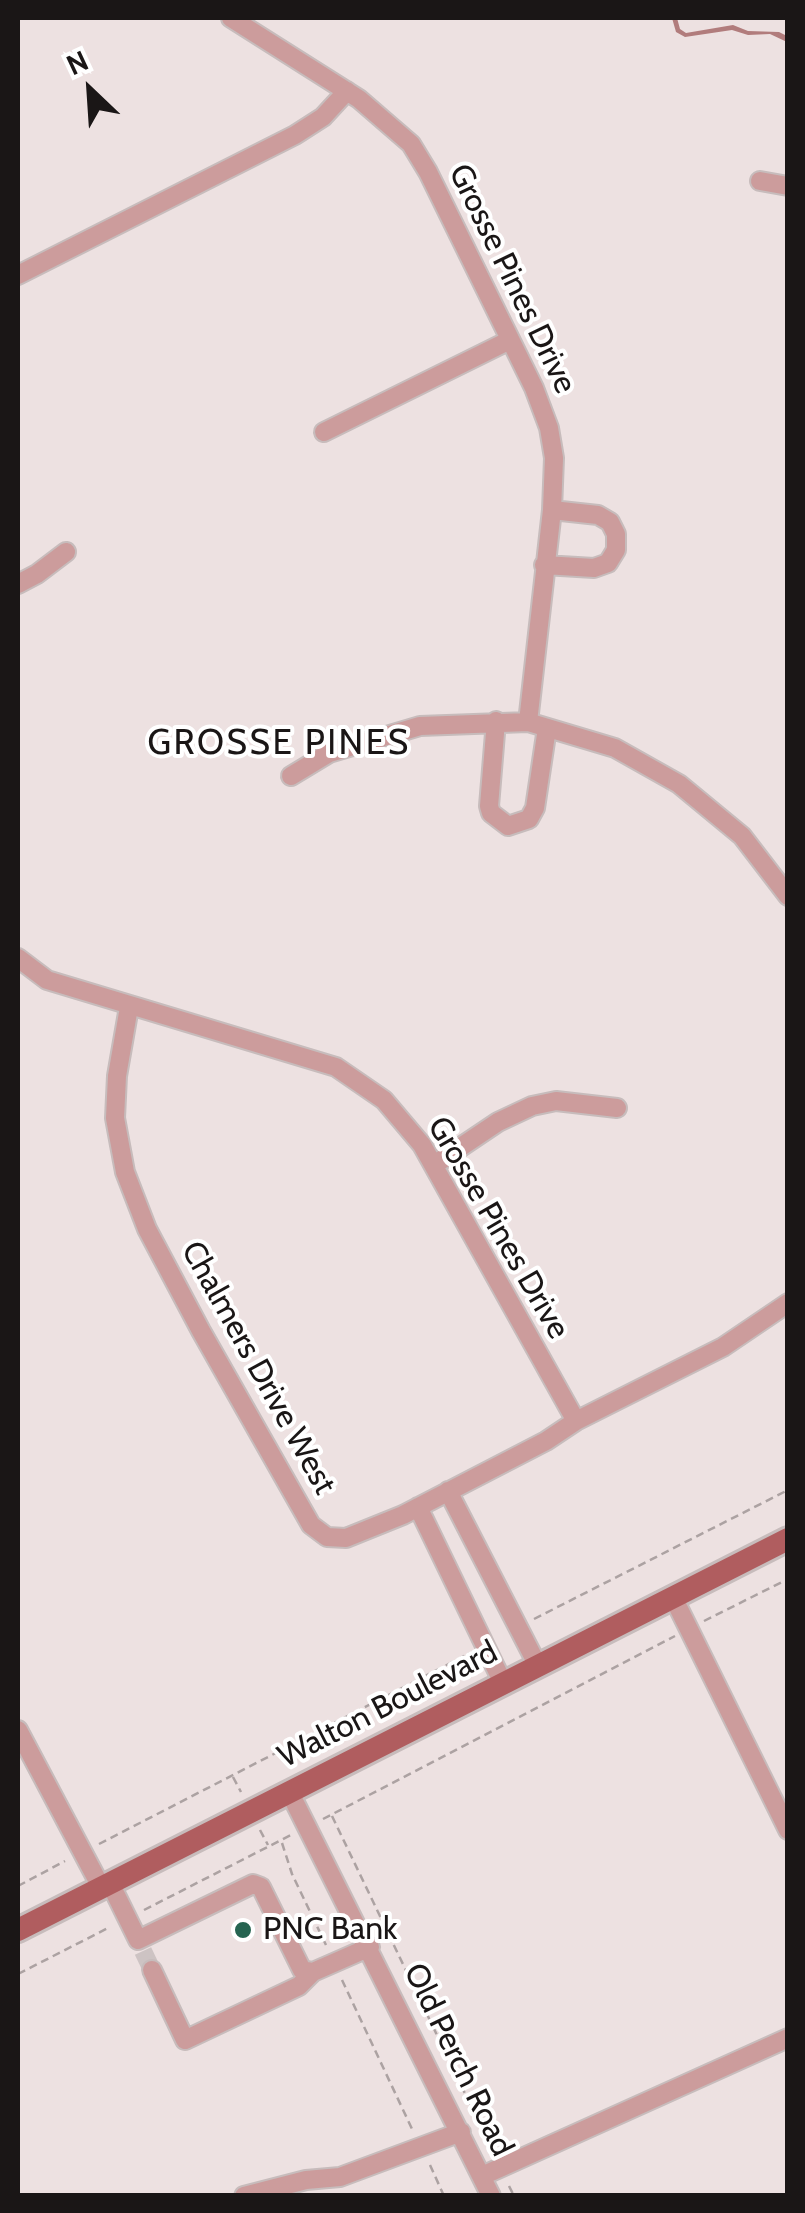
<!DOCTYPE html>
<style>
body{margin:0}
#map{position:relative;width:805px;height:2213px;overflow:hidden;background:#ede1e1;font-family:Cabin,sans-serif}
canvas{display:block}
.frame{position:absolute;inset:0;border:20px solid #1a1616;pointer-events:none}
.north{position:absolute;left:40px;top:40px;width:100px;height:100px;-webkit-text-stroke:8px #fff;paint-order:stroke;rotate:335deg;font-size:28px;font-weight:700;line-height:40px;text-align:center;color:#1a1616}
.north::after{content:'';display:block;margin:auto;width:35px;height:45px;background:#1a1616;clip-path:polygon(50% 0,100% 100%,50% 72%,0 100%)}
</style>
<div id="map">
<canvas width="805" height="2213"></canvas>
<div class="frame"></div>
<div class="north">N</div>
</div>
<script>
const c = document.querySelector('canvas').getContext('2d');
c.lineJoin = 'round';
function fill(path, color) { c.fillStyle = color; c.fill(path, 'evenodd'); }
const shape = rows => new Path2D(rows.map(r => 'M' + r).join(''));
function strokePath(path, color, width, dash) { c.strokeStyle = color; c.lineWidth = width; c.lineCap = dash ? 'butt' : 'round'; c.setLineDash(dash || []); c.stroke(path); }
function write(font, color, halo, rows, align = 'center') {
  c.font = font + ' Cabin,sans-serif'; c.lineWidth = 8; c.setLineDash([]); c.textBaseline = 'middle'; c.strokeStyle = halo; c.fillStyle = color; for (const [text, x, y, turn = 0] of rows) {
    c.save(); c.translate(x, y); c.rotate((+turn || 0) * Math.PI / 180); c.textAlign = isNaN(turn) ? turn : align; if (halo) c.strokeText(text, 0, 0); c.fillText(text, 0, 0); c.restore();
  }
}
fill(shape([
 [672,18,677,18,680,29,686,33,733,25,748,31,779,32,787,36,787,42,770,34,748,35,732,30,685,37,676,32]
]), '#b17c7c');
strokePath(shape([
 [143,1951,152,1970]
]), '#cdc3c3', 18, [18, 9]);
const minor = shape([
 [231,18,359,99,411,144,428,172,534,388,549,428,554,458,552,510,528,722],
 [760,181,788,186],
 [18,275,295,135,323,117,347,91],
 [324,432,510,340],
 [544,565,594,568,608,563,616,550,616,534,610,522,598,515,552,510],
 [18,584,37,574,66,552],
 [496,721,489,806,491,813,508,826,529,819,535,808,547,728],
 [291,776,329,753,420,726,528,722,615,748,679,784,742,836,788,896],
 [18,958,47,980,336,1067,384,1100,422,1145,576,1421],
 [129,1007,117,1076,115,1118,125,1172,147,1229,201,1331,311,1525,327,1537,346,1538,403,1515,546,1441,576,1421,723,1347,788,1303],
 [434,1165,498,1122,532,1106,556,1101,617,1108],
 [448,1491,538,1666],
 [418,1507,503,1683],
 [673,1597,788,1830],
 [18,1730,101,1887],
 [289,1791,491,2196],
 [110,1883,138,1940,253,1884,261,1887,302,1970,313,1972,370,1947],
 [152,1970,185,2040,299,1986,313,1972],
 [482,2176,788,2038],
 [244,2196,306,2180,340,2177,461,2132]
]);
const major = shape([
 [18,1930,788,1539]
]);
strokePath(minor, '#c7bcbc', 22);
strokePath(major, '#c7bcbc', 28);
strokePath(shape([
 [534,1619,788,1490],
 [704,1621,788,1579],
 [233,1777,241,1792],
 [332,1816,493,2152],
 [323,1819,675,1636],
 [260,1830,268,1845],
 [282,1843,292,1874,326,1945],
 [99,1844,470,1653],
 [18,1886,65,1861],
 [144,1910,293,1834],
 [18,1974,110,1927],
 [342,1980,413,2131],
 [430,2165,444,2196],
 [509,2186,514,2196]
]), '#aca2a2', 2.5, [8, 5]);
strokePath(minor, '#cc9c9c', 18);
strokePath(major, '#b05d5f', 22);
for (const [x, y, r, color] of [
 [243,1930,10,"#266451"]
]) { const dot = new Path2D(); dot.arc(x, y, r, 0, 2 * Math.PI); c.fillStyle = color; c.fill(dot); strokePath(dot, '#fff', 4); }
write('32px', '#1a1616', '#fff', [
 ["Grosse Pines Drive",512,279,64],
 ["Grosse Pines Drive",498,1228,60],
 ["Chalmers Drive West",258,1368,61],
 ["Walton Boulevard",388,1705,-27],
 ["Old Perch Road",458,2060,64]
]);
write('32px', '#1a1616', '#fff', [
 ["PNC Bank",263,1930]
], 'left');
c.letterSpacing = '2.5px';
write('35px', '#1a1616', '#fff', [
 ["GROSSE PINES",279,744]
]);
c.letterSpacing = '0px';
</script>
